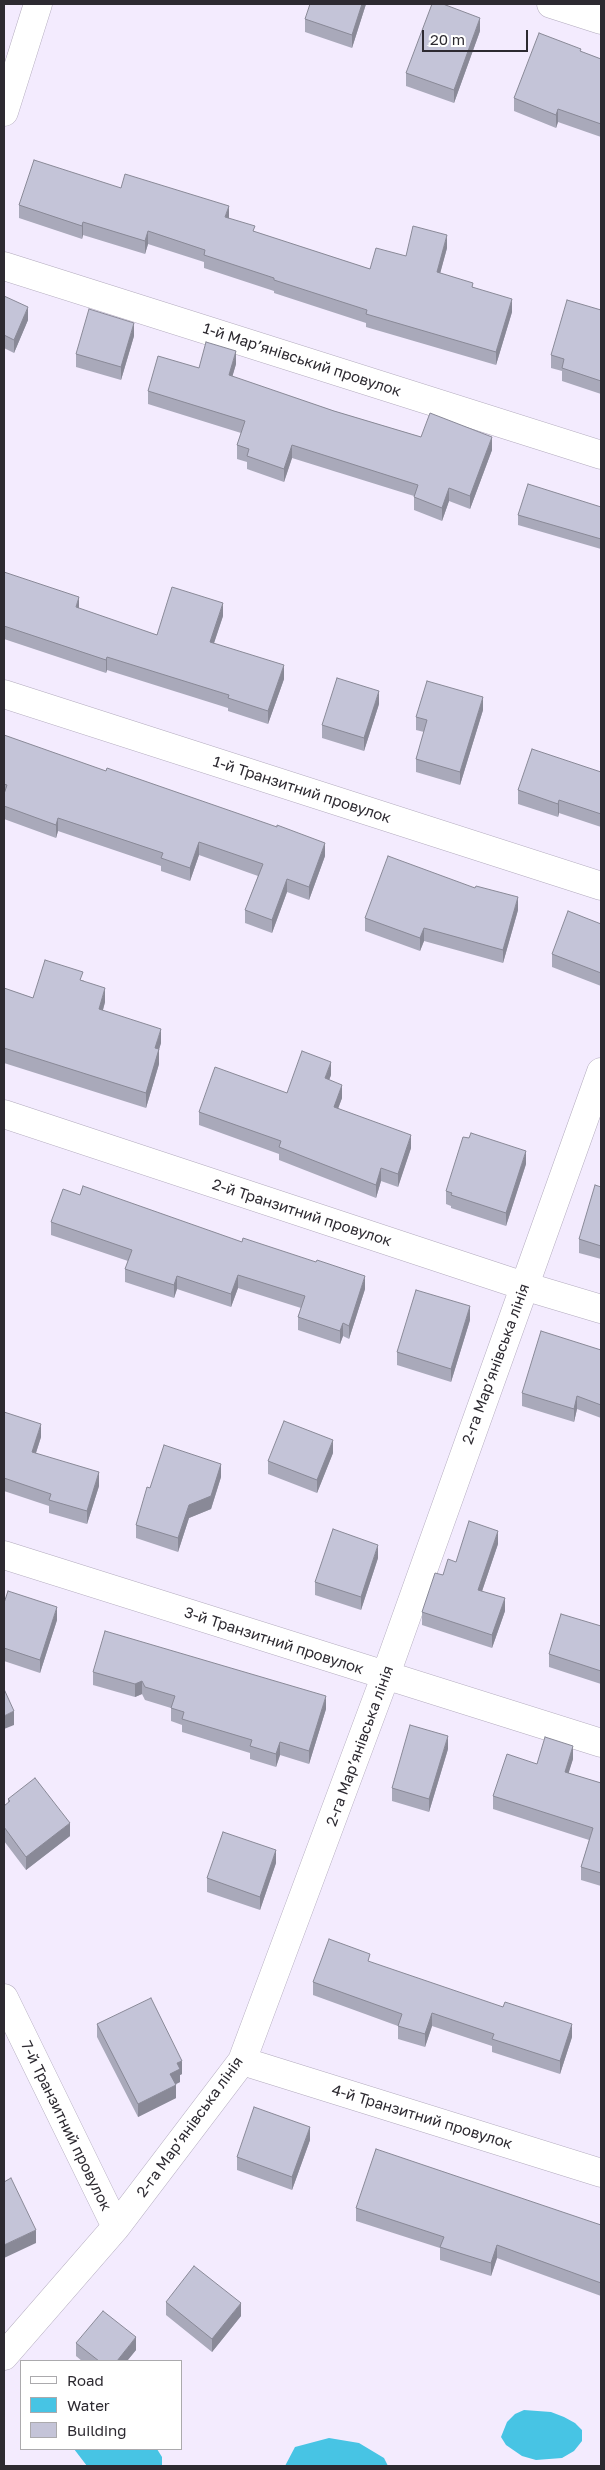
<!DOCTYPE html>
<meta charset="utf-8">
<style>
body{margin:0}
#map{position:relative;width:605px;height:2470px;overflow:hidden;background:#f3ebfe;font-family:"Golos Text",sans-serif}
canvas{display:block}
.frame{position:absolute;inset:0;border:5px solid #2d2a31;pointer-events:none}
.legend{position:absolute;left:20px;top:2360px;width:162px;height:90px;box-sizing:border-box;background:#fff;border:1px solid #abaaad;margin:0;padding:6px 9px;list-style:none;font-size:15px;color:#2d2a31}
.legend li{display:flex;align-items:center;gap:10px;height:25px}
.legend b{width:25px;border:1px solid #abaaad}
.scale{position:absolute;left:422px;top:30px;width:106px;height:22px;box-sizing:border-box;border:2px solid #2d2a31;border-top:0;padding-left:6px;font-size:15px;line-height:18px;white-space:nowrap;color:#2d2a31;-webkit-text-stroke:4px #fff;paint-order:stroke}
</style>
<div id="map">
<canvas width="605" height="2470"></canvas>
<div class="frame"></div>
<ul class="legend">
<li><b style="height:6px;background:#fff"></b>Road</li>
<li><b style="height:14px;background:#47c4e4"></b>Water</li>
<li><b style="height:14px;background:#c4c4d8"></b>Building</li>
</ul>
<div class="scale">20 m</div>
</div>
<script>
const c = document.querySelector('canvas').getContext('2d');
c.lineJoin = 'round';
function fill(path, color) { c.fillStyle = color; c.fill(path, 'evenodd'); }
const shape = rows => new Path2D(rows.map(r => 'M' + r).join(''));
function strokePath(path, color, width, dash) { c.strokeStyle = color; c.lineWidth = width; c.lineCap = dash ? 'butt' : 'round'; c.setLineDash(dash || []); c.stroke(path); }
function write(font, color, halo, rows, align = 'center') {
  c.font = font + ' "Golos Text",sans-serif'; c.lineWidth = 4.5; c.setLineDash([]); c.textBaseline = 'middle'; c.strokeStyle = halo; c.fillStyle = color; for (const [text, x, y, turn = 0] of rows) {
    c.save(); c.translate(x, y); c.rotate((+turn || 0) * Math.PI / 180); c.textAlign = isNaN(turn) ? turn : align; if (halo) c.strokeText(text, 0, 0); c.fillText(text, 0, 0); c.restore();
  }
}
fill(shape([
 [524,2410,551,2412,564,2417,575,2423,582,2430,582,2441,574,2451,562,2458,536,2460,522,2456,506,2445,501,2437,507,2422,515,2414],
 [329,2438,359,2443,384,2458,388,2466,285,2466,295,2447],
 [74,2449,157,2449,162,2457,162,2466,87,2466]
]), '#47c4e4');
const street = shape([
 [551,4,601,20],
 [4,112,38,4],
 [4,266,601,455],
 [4,694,601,886],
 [4,1114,524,1286,601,1309],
 [4,1555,601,1743],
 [4,1998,116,2227],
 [242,2061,601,2173],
 [4,2356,116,2227,242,2061,385,1677,601,1072]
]);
strokePath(street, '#b2aabd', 29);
strokePath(street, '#fff', 28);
fill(shape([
 [366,4,352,48,305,32,305,19],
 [480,31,454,103,406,86,406,73],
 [581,52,601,59,601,137,558,122,556,128,514,111,514,98],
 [121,188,229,218,255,232,370,269,406,256,447,248,440,273,473,287,512,312,496,365,366,327,366,323,274,293,274,291,204,268,204,262,148,244,145,254,83,235,82,239,19,218,19,205],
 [4,296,28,320,14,353,4,348],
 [601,310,601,394,562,381,562,371,551,368,551,355],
 [134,336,121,380,76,367,76,354],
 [236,364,232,377,334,411,421,437,492,450,470,509,449,501,442,521,414,510,414,496,292,458,284,482,247,469,247,462,237,459,237,445,241,433,148,404,148,391,199,368],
 [601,507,601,549,518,525,518,515],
 [4,572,79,609,157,635,223,616,214,643,284,679,268,724,228,711,228,708,107,670,106,673,4,639],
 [379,704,364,751,322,738,322,725],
 [483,710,460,785,416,772,416,759,424,732,416,730,416,717],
 [4,735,325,856,309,900,287,892,272,933,245,923,245,910,258,876,199,855,190,881,161,871,161,866,58,831,56,838,4,819],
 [601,772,601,827,559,813,558,817,518,804,518,790],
 [518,910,503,963,424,941,420,951,365,931,365,918],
 [601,924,601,986,552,967,552,954],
 [83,980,105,1002,103,1010,161,1043,159,1049,159,1064,146,1108,4,1063,4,988,33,998],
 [331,1075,329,1080,342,1098,338,1108,411,1148,398,1187,381,1181,376,1198,279,1160,279,1154,199,1125,199,1112,287,1093],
 [526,1164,506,1226,451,1208,451,1206,446,1204,446,1191],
 [601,1187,601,1259,579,1253,579,1239],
 [80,1195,365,1289,349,1339,343,1336,340,1344,298,1330,298,1317,301,1308,238,1288,231,1307,177,1289,174,1298,125,1282,125,1269,128,1261,51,1235,51,1222],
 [470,1320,451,1382,397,1365,397,1352],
 [601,1350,601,1418,577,1409,574,1422,522,1406,522,1393],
 [4,1412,41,1437,36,1453,99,1486,87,1524,49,1513,49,1506,4,1491],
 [333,1453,317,1493,268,1474,268,1461],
 [221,1477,211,1509,189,1518,178,1552,136,1538,136,1525,150,1488],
 [498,1544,482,1591,505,1611,492,1648,422,1625,422,1612,443,1575,456,1562],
 [378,1558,361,1610,315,1595,315,1582],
 [4,1603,57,1620,40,1673,4,1661],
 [601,1626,601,1684,549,1667,549,1654],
 [93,1672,326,1709,309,1764,280,1755,276,1767,250,1759,250,1753,182,1732,182,1725,171,1721,171,1708,145,1700,142,1694,135,1697,93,1685],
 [448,1749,429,1812,392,1801,392,1788],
 [573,1759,568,1773,601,1783,601,1886,581,1880,581,1867,589,1840,493,1809,493,1796,537,1764],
 [8,1799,70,1836,26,1870,4,1841,4,1806,8,1803],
 [276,1863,260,1910,207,1892,207,1878],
 [370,1962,572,2037,560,2074,492,2052,492,2046,432,2026,425,2047,398,2039,398,2026,313,1995,313,1982],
 [97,2024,182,2074,180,2075,180,2082,176,2084,176,2098,138,2117,97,2037],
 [310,2140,292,2190,237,2170,237,2157],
 [356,2208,601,2225,601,2296,497,2258,491,2276,440,2260,440,2248,356,2221],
 [166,2302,241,2316,212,2352,166,2315],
 [76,2343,136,2350,127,2361,82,2361,76,2356]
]), '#a9a9ba');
fill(shape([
 [362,4,366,4,352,48,352,35],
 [480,18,480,31,454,103,454,90],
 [558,109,558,122,556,128,556,115],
 [229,206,229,219,225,217],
 [83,222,83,235,82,239,82,226],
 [148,231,148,244,145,254,145,241],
 [447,235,447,248,437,285,437,272],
 [512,299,512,312,496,365,496,352],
 [28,307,28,320,14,353,14,340],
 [134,323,134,336,121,380,121,367],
 [236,351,236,364,229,388,229,375],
 [492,437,492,450,470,509,470,496],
 [292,445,292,458,284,482,284,469],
 [449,488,449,501,442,521,442,508],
 [79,597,79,610,76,607],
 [223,603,223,616,210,655,210,642],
 [107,657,107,670,106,673,106,660],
 [284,665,284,679,268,724,268,711],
 [379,691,379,704,364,751,364,738],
 [483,697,483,710,460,785,460,772],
 [559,800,559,813,558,817,558,804],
 [58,818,58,831,56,838,56,825],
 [199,842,199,855,190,881,190,868],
 [325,843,325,856,309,900,309,887],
 [287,879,287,892,272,933,272,920],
 [518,897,518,910,503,963,503,950],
 [424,928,424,941,420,951,420,938],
 [105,988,105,1002,99,1024,99,1009],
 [161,1029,161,1043,158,1053,159,1049,159,1064,146,1108,146,1093,155,1048],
 [331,1062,331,1075,325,1091,325,1078],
 [342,1085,342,1098,334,1120,334,1107],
 [411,1135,411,1148,398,1187,398,1174],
 [526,1151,526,1164,506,1226,506,1213],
 [381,1168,381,1181,376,1198,376,1185],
 [238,1275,238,1288,231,1307,231,1294],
 [177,1276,177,1289,174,1298,174,1285],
 [365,1276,365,1289,349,1339,349,1326],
 [470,1306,470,1320,451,1382,451,1369],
 [343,1323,343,1336,340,1344,340,1331],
 [577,1396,577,1409,574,1422,574,1409],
 [41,1424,41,1437,32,1465,32,1452],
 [333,1440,333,1453,317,1493,317,1480],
 [221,1464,221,1477,211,1509,189,1518,178,1552,178,1538,189,1505],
 [99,1472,99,1486,87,1524,87,1511],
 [498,1531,498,1544,478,1603,478,1590],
 [378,1545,378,1558,361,1610,361,1597],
 [505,1598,505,1611,492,1648,492,1635],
 [57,1607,57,1620,40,1673,40,1660],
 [142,1681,142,1694,135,1697,135,1684],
 [326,1696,326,1709,309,1764,309,1751],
 [14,1711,14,1725,4,1729,4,1716],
 [448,1736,448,1749,429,1812,429,1799],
 [280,1742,280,1755,276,1767,276,1754],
 [573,1746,573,1759,565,1785,565,1772],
 [70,1823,70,1836,26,1870,26,1857],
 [276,1850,276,1863,260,1910,260,1897],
 [432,2013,432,2026,425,2047,425,2034],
 [572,2024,572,2037,560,2074,560,2061],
 [182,2061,182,2074,180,2075,180,2082,170,2087,170,2074,177,2063],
 [176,2085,176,2098,138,2117,138,2104],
 [310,2127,310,2140,292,2190,292,2177],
 [36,2230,36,2243,4,2258,4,2245],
 [497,2245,497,2258,491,2276,491,2263],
 [241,2303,241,2316,212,2352,212,2339],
 [136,2337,136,2350,127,2361,117,2361]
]), '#898997');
const building = shape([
 [310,4,362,4,352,35,305,19,310,4],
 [432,4,443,4,480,18,454,90,406,73,432,4],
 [539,33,581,49,580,51,601,59,601,124,558,109,556,115,514,98,539,33],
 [34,160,121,188,125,174,229,206,225,217,255,226,253,231,370,269,376,248,406,256,413,226,447,235,437,272,473,283,472,287,512,299,496,352,366,314,367,310,274,280,274,278,204,255,205,250,148,231,145,241,83,222,82,226,19,205,34,160],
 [4,296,28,307,14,340,4,335,4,296],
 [567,300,601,310,601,381,562,368,564,359,551,355,567,300],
 [89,309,134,323,121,367,76,354,89,309],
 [206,342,236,351,229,375,334,411,421,437,430,413,492,437,470,496,449,488,442,508,414,497,418,485,292,445,284,469,247,456,249,449,237,445,245,421,148,391,158,356,199,368,206,342],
 [528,484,601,507,601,539,518,515,528,484],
 [4,572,79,597,76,607,157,635,172,587,223,603,210,642,284,665,268,711,228,698,229,695,107,657,106,660,4,626,4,572],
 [337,678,379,691,364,738,322,725,337,678],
 [427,681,483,697,460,772,416,759,427,720,416,717,427,681],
 [4,735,106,771,107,768,277,827,277,825,325,843,309,887,287,879,272,920,245,910,263,864,199,842,190,868,161,858,163,853,58,818,56,825,4,806,4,794,7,785,4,784,4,735],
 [532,749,601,772,601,814,559,800,558,804,518,790,532,749],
 [388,856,475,888,476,886,518,897,503,950,424,928,420,938,365,918,388,856],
 [568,911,601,924,601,973,552,954,568,911],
 [45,960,83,972,80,980,105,988,99,1009,161,1029,155,1048,159,1049,146,1093,4,1048,4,988,33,998,45,960],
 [302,1051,331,1062,325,1078,342,1085,334,1107,411,1135,398,1174,381,1168,376,1185,279,1147,281,1141,199,1112,215,1067,287,1093,302,1051],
 [471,1133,526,1151,506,1213,451,1195,452,1193,446,1191,463,1137,469,1138,471,1133],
 [595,1185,601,1187,601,1246,579,1239,595,1185],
 [83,1186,242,1242,243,1238,316,1262,317,1260,365,1276,349,1326,343,1323,340,1331,298,1317,305,1296,238,1275,231,1294,177,1276,174,1285,125,1269,132,1250,51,1222,63,1189,80,1195,83,1186],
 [416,1290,470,1306,451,1369,397,1352,416,1290],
 [541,1331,601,1350,601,1405,577,1396,574,1409,522,1393,541,1331],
 [4,1412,41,1424,32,1452,99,1472,87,1511,49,1500,51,1494,4,1478,4,1412],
 [284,1421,333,1440,317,1480,268,1461,284,1421],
 [164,1445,221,1464,211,1496,189,1505,178,1538,136,1525,147,1487,150,1488,164,1445],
 [469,1521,498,1531,478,1590,505,1598,492,1635,422,1612,435,1573,443,1575,448,1559,456,1562,469,1521],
 [333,1529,378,1545,361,1597,315,1582,333,1529],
 [8,1591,57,1607,40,1660,4,1648,4,1603,8,1591],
 [561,1614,601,1626,601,1671,549,1654,561,1614],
 [105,1631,326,1696,309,1751,280,1742,276,1754,250,1746,252,1740,182,1719,184,1712,171,1708,175,1696,145,1687,142,1681,135,1684,93,1672,105,1631],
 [4,1689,14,1711,4,1716,4,1689],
 [410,1725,448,1736,429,1799,392,1788,410,1725],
 [545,1737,573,1746,565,1772,601,1783,601,1873,581,1867,593,1828,493,1796,507,1754,537,1764,545,1737],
 [35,1778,70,1823,26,1857,4,1827,4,1806,10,1801,8,1799,35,1778],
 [223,1832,276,1850,260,1897,207,1878,223,1832],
 [329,1939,370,1954,368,1961,503,2007,505,2002,572,2024,560,2061,492,2039,494,2034,432,2013,425,2034,398,2026,402,2014,313,1982,329,1939],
 [151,1998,182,2061,177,2063,180,2069,170,2074,176,2085,138,2104,97,2024,151,1998],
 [254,2107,310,2127,292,2177,237,2157,254,2107],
 [376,2149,601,2225,601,2283,497,2245,491,2263,440,2247,444,2237,356,2208,376,2149],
 [11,2178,36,2230,4,2245,4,2182,11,2178],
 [194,2266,241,2303,212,2339,166,2302,194,2266],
 [103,2311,136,2337,117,2361,99,2361,76,2343,103,2311]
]);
fill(building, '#c4c4d8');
strokePath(building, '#898997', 1);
write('15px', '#2d2a31', '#fff', [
 ["1-й Марʼянівський провулок",302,360,18],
 ["1-й Транзитний провулок",302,790,18],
 ["2-й Транзитний провулок",302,1213,18],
 ["2-га Марʼянівська лінія",496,1364,-70],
 ["3-й Транзитний провулок",274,1641,18],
 ["2-га Марʼянівська лінія",360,1746,-70],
 ["4-й Транзитний провулок",422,2117,17],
 ["7-й Транзитний провулок",66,2126,64],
 ["2-га Марʼянівська лінія",190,2127,-54]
]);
</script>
